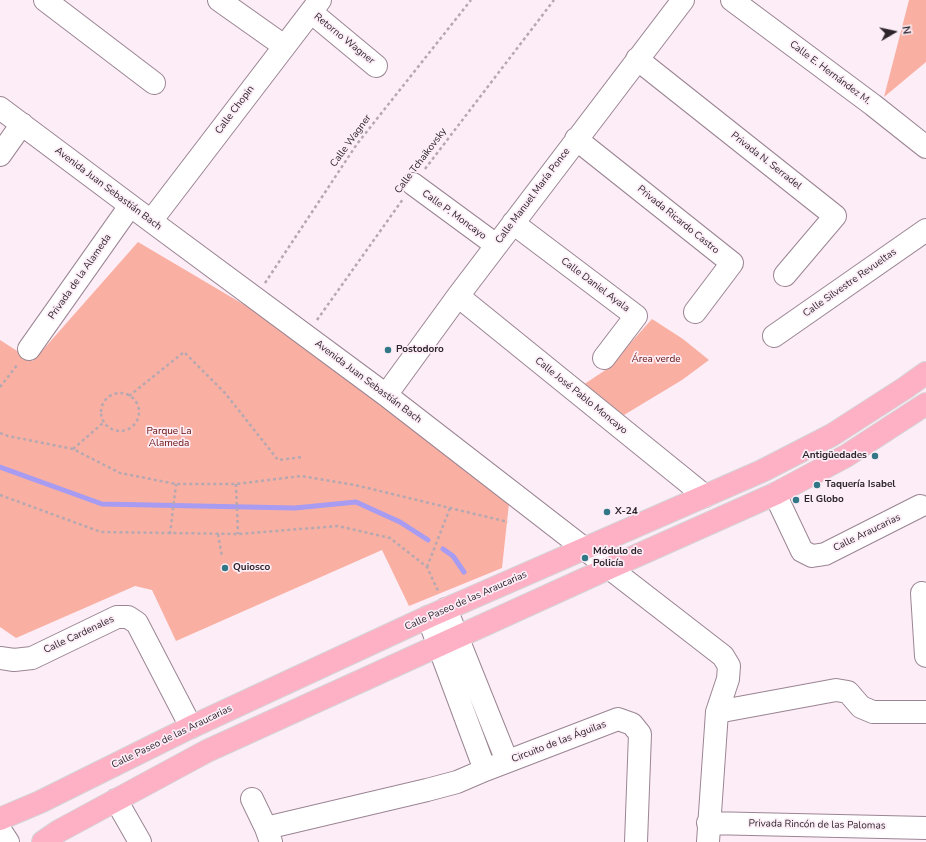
<!DOCTYPE html>
<meta charset="utf-8">
<style>
body{margin:0}
#map{position:relative;width:926px;height:842px;overflow:hidden;background:#fcedf7;font-family:"Nunito Sans",sans-serif}
canvas{display:block}
.north{position:absolute;left:874px;top:12px;width:40px;height:40px;-webkit-text-stroke:3px #fcedf7;paint-order:stroke;rotate:81deg;font-size:11px;font-weight:700;line-height:16px;text-align:center;color:#2e252b}
.north::after{content:'';display:block;margin:auto;width:14px;height:18px;background:#2e252b;clip-path:polygon(50% 0,100% 100%,50% 72%,0 100%)}
</style>
<div id="map">
<canvas width="926" height="842"></canvas>
<div class="north">N</div>
</div>
<script>
const c = document.querySelector('canvas').getContext('2d');
c.lineJoin = 'round';
function fill(path, color) { c.fillStyle = color; c.fill(path, 'evenodd'); }
const shape = rows => new Path2D(rows.map(r => 'M' + r).join(''));
function strokePath(path, color, width, dash) { c.strokeStyle = color; c.lineWidth = width; c.lineCap = dash ? 'butt' : 'round'; c.setLineDash(dash || []); c.stroke(path); }
function write(font, color, halo, rows, align = 'center') {
  c.font = font + ' "Nunito Sans",sans-serif'; c.lineWidth = 3.5; c.setLineDash([]); c.textBaseline = 'middle'; c.strokeStyle = halo; c.fillStyle = color; for (const [text, x, y, turn = 0] of rows) {
    c.save(); c.translate(x, y); c.rotate((+turn || 0) * Math.PI / 180); c.textAlign = isNaN(turn) ? turn : align; if (halo) c.strokeText(text, 0, 0); c.fillText(text, 0, 0); c.restore();
  }
}
fill(shape([
 [909,0,926,0,926,62,884,97],
 [138,242,270,320,510,494,502,568,409,606,382,550,176,641,152,590,135,586,16,638,0,627,0,340,33,361],
 [652,319,683,339,709,360,682,380,624,415,583,385,607,369]
]), '#f9b0a3');
strokePath(shape([
 [0,467,102,504,295,508,356,502,400,522,428,540],
 [443,549,453,556,464,572]
]), '#a79cf1', 5);
const minor = shape([
 [45,0,154,83],
 [219,0,284,46],
 [732,0,873,105,926,147],
 [311,12,376,66],
 [637,59,835,216,785,275],
 [0,108,151,221,386,395,723,656,729,666,728,679,717,712,708,842],
 [576,139,732,263,695,312],
 [0,155,22,124],
 [413,184,496,245],
 [151,221,320,0],
 [513,223,636,316,604,358],
 [458,296,705,496],
 [774,336,926,230],
 [29,349,130,206],
 [386,395,458,296,683,0],
 [775,494,802,551,812,556,825,554,920,506],
 [922,593,926,656],
 [446,609,507,761],
 [428,617,485,770],
 [0,658,14,660,32,658,117,617,128,617,137,623,191,727],
 [717,712,836,690,848,692,861,707,873,712,926,712],
 [252,799,266,828,271,842],
 [116,800,140,842],
 [708,823,926,828],
 [266,828,427,790,457,782,485,770,618,719,632,724,640,734,636,842],
 [0,830,8,842]
]);
const major = shape([
 [0,819,40,802,191,727,428,617,762,471,832,435,905,388,926,373],
 [43,842,59,831,207,751,609,568,775,494,846,456,926,404]
]);
strokePath(minor, '#9b8593', 24);
strokePath(major, '#d5d3d5', 24);
strokePath(shape([
 [425,169,554,0],
 [265,283,357,144,471,0],
 [317,320,403,199],
 [0,387,18,364],
 '101 412a19 19 0 1 1 38 0a19 19 0 1 1-38 0Z',
 [129,396,184,352,225,393,278,460,303,457],
 [0,433,8,436,73,449,120,473,176,484,236,484,301,476,355,485,508,522],
 [73,449,104,422],
 [236,484,238,534],
 [0,495,101,532,238,534,338,526,390,538,427,567,439,593],
 [170,534,176,484],
 [218,534,222,557],
 [427,567,450,508]
]), '#b5a8b0', 2.5, [3, 3]);
strokePath(minor, '#fff', 22);
strokePath(major, '#feb0c5', 22);
for (const [x, y, r, color] of [
 [388,350,4,"#327785"],
 [875,456,4,"#327785"],
 [817,485,4,"#327785"],
 [796,500,4,"#327785"],
 [607,512,4,"#327785"],
 [585,558,4,"#327785"],
 [225,568,4,"#327785"]
]) { const dot = new Path2D(); dot.arc(x, y, r, 0, 2 * Math.PI); c.fillStyle = color; c.fill(dot); strokePath(dot, '#fcedf7', 1.5); }
write('10px', '#2e252b', '#fcedf7', [
 ["Retorno Wagner",344,39,39],
 ["Calle E. Hernández M.",830,73,37],
 ["Calle Chopin",235,110,-53],
 ["Calle Wagner",351,141,-54],
 ["Calle Tchaikovsky",421,161,-53],
 ["Privada N. Serradel",766,161,38],
 ["Avenida Juan Sebastián Bach",108,189,37],
 ["Calle Manuel María Ponce",533,196,-53],
 ["Calle P. Moncayo",454,215,36],
 ["Privada Ricardo Castro",678,220,39],
 ["Privada de la Alameda",80,277,-55],
 ["Calle Silvestre Revueltas",850,283,-35],
 ["Calle Daniel Ayala",595,285,37],
 ["Avenida Juan Sebastián Bach",368,382,37],
 ["Calle José Pablo Moncayo",581,396,39],
 ["Calle Araucarias",867,533,-26],
 ["Calle Paseo de las Araucarias",466,601,-24],
 ["Calle Cardenales",79,635,-25],
 ["Calle Paseo de las Araucarias",172,737,-26],
 ["Circuito de las Águilas",559,742,-21],
 ["Privada Rincón de las Palomas",817,825,1]
]);
write('bold 10px', '#2e252b', '#fcedf7', [
 ["Postodoro",396,350],
 ["Antigüedades",867,456,"right"],
 ["Taquería Isabel",825,485],
 ["El Globo",804,500],
 ["X-24",615,512],
 ["Módulo de",593,552],
 ["Policía",593,564],
 ["Quiosco",233,568]
], 'left');
write('10px', '#640d06', '#fcedf7', [
 ["Área verde",656,360],
 ["Parque La",169,432],
 ["Alameda",169,444]
]);
</script>
